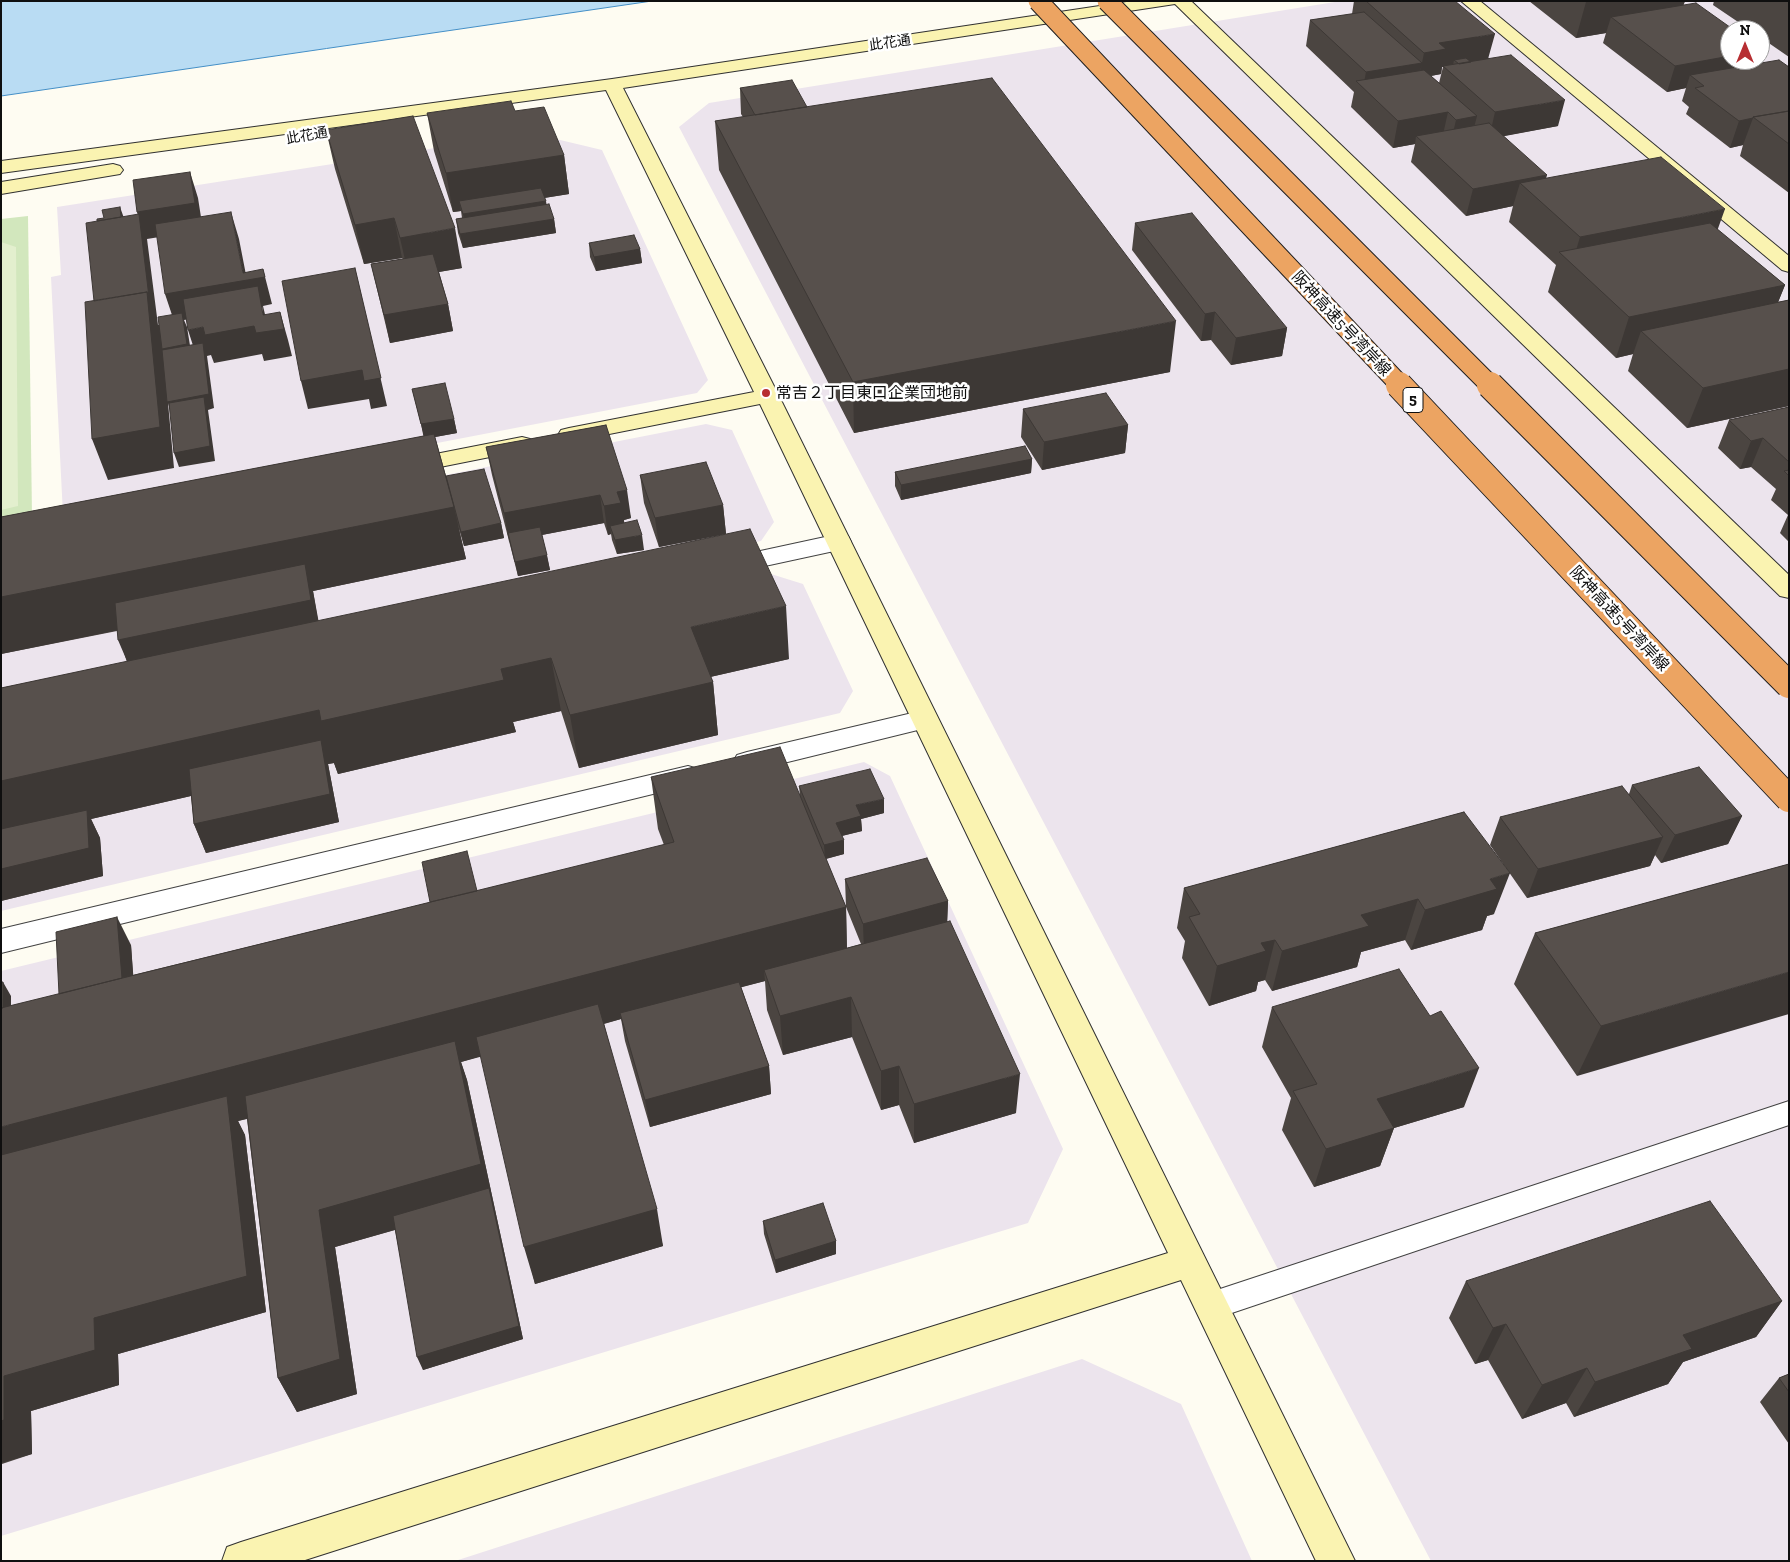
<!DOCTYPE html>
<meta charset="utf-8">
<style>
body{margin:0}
#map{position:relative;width:1790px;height:1562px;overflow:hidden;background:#fefcf2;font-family:"Zilla Slab",serif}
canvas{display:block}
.frame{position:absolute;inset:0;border:2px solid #0f0f0f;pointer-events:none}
.north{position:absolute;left:1720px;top:20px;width:50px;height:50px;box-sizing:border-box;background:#fff;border:1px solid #9f9f9f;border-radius:50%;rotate:0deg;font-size:14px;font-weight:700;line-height:20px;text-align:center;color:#0f0f0f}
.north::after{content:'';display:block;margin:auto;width:18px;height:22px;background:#b72e32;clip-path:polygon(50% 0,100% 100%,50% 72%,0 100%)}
</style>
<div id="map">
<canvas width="1790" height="1562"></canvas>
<div class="frame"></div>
<div class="north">N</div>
</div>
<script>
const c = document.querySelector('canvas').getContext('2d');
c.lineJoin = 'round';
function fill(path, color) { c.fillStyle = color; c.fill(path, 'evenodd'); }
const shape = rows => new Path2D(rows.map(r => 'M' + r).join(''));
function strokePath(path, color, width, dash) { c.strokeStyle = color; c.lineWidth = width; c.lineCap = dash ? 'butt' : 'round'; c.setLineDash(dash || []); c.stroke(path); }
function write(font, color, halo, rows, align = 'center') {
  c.font = font + ' "Zilla Slab","Noto Sans JP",serif'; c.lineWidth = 5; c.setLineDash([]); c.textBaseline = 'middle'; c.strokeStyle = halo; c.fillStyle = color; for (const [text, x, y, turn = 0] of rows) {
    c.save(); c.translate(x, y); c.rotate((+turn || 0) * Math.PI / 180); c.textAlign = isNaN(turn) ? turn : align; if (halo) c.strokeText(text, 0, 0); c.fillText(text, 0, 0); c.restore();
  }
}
fill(shape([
 [1341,1,1789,1,1789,1561,1431,1561,679,127,709,103],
 [1730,30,1760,30,1760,60,1730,60],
 [531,133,602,150,708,380,697,393,63,515,51,277,61,275,57,207],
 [706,424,732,430,774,522,761,541,1,702,1,562],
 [771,574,803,584,853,691,840,713,1,911,1,742],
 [864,762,890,776,1063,1149,1028,1223,1,1536,1,971],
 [1082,1359,1181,1404,1252,1561,455,1561]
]), '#ece4ed');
fill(shape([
 [28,216,32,517,1,523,1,219]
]), '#d2e7bd');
fill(shape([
 [1,242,16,247,18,506,1,510]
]), '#e3efce');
const water = shape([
 [1,1,652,1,1,96,1,1]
]);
fill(water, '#b9dcf3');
strokePath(water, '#448fc6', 1);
const lane = shape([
 [1789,1101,1789,1125,1211,1320,1200,1316,1196,1306,1200,1296,1211,1292,1789,1101]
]);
const street = shape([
 [839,534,848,536,851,542,848,548,728,574,719,572,716,566,719,560,728,558,839,534],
 [925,710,934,712,938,719,934,726,747,772,737,769,733,762,737,755,747,752,925,710],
 [688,766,698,769,702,776,698,783,1,953,1,929,688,766]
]);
const secondary = shape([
 [1133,1,1191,1,1789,575,1789,598,1780,596,1175,4,623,88,779,396,1355,1561,1316,1561,1181,1280,302,1561,222,1561,227,1547,241,1542,1168,1253,760,404,569,442,561,440,558,435,561,430,569,428,754,392,606,90,1,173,1,161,612,79,1133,1],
 [1461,1,1480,1,1789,256,1789,272,1782,270,1461,1],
 [113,164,120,166,123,170,120,174,1,194,1,182,113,164],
 [522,437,530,439,533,444,530,449,405,474,397,472,393,467,397,462,405,460,522,437]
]);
strokePath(lane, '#424242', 2);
strokePath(street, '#424242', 2);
strokePath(secondary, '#313131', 2);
fill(lane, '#fff');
fill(street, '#fff');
fill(secondary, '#faf3b1');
const highwayBridgeFar1 = shape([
 [1038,1,1401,386],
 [1107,1,1491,386]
]);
const highwayBridge = shape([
 [1399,385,1789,799],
 [1490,385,1789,685]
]);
strokePath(highwayBridgeFar1, '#202020', 21, []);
strokePath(highwayBridge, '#202020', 28, []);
strokePath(highwayBridgeFar1, '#eca462', 19);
strokePath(highwayBridge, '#eca462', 26);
fill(shape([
 [1354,1,1455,1,1489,59,1558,126,1503,136,1546,178,1718,230,1785,285,1778,302,1789,300,1789,406,1687,428,1628,371,1633,354,1616,358,1548,292,1556,265,1509,222,1513,206,1466,216,1411,162,1415,144,1393,148,1351,107,1354,92,1306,46,1310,20,1352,14],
 [1442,67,1443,67,1439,83,1431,76,1441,74],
 [1529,1,1685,1,1683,5,1758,63,1789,67,1789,193,1740,156,1743,145,1730,148,1686,114,1689,107,1682,101,1686,88,1667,92,1603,43,1606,33,1576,38],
 [1714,1,1789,1,1789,57,1760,37,1760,30,1750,30,1713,5],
 [740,88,807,107,1170,372,854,433,719,170,715,121,743,117,741,114],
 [515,111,564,155,569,194,544,198,546,205,554,219,556,233,463,248,458,233,456,219,462,218,461,211,453,212,434,151,427,113],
 [326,130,462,268,439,272,448,304,453,331,390,343,371,264,403,259,402,258,364,264,335,169],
 [1135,223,1287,328,1282,356,1231,365,1211,340,1201,341,1132,250],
 [589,243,640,249,642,263,596,271,590,257],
 [412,389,454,419,457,433,435,437,446,476,501,523,504,538,464,546,458,526,466,559,313,591,318,621,789,659,710,677,713,682,718,735,579,768,561,711,513,722,516,732,338,774,334,763,328,764,339,822,206,853,194,824,191,796,91,819,100,838,103,876,1,901,1,688,127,662,117,631,1,654,1,517,424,436],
 [1789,407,1789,542,1780,533,1788,515,1771,500,1776,489,1751,467,1740,469,1718,448,1729,420],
 [1023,409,1128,425,1125,453,1042,470,1021,437],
 [606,425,631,518,624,520,624,523,644,550,617,554,612,540,611,534,608,535,604,523,542,535,550,570,518,576,492,475,486,447],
 [1032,459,1031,473,901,500,895,486,895,472],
 [640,475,723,505,726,534,659,547,644,503],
 [651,777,800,796,799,786,884,813,861,819,862,831,842,836,844,854,826,859,846,907,847,948,861,944,846,907,845,879,948,901,947,921,1016,1113,914,1143,899,1105,881,1110,852,1037,783,1055,767,1010,765,981,741,987,769,1066,771,1094,650,1127,625,1041,621,1019,604,1024,663,1246,535,1284,481,1056,461,1062,467,1080,523,1339,423,1370,395,1230,335,1247,357,1394,297,1412,278,1378,247,1119,238,1121,245,1135,266,1312,118,1354,119,1385,31,1411,32,1454,2,1464,11,996,11,1006,59,994,131,945,133,975,664,845,658,829],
 [1632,785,1742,816,1728,844,1661,863,1655,855,1650,866,1527,898,1490,845,1500,817,1629,794],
 [1464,812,1494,914,1487,916,1482,930,1411,950,1405,940,1361,952,1357,967,1272,991,1265,980,1258,982,1256,991,1209,1006,1182,958,1185,941,1177,928,1184,888],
 [1789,864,1577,1076,1514,984,1535,933],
 [1272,1007,1464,1107,1394,1128,1380,1166,1314,1187,1282,1130,1291,1098,1262,1047],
 [763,1221,836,1241,836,1254,776,1273,764,1234],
 [1466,1281,1782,1301,1756,1337,1683,1362,1668,1384,1574,1417,1566,1403,1522,1419,1488,1360,1475,1364,1449,1318],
 [1789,1374,1789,1444,1760,1402,1779,1378]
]), '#4b4541');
fill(shape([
 [1685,1,1678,21,1611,17,1606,33,1576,38,1586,2],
 [1495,34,1488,59,1459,64,1454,60,1453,65,1442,67,1441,74,1419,78,1424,53,1439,43],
 [1730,56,1730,60,1759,60,1753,76,1690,75,1686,88,1667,92,1675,66],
 [1422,63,1416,89,1363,88,1366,72],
 [1565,100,1558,126,1489,139,1495,112],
 [1448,112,1442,139,1416,136,1415,144,1393,148,1398,121],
 [1477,116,1470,143,1450,146,1456,120],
 [1753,118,1743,145,1730,148,1739,121],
 [564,155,569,194,462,211,459,201,461,211,453,212,446,173],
 [190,172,198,198,203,230,147,239,158,325,174,321,165,294,243,273,231,212,239,239,247,280,263,269,272,304,263,306,269,331,280,312,288,340,292,356,264,361,262,354,214,363,211,355,207,356,214,408,208,410,215,461,179,467,174,453,172,416,168,403,174,468,108,480,92,439,139,220,137,212],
 [262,306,263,315,188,330,197,358,192,358,187,327,184,320],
 [1547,175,1540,201,1520,183,1513,206,1466,216,1473,189],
 [546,201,548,215,466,228,463,214],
 [120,207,125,221,102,240],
 [1725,209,1711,248,1572,264,1580,237],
 [394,218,402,258,364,264,355,225],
 [554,219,556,233,463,248,460,234],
 [455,228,462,268,409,277,400,238],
 [640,249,642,263,596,271,594,257],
 [355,268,387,406,371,409,369,399,308,409,301,381],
 [1785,285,1769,325,1641,331,1633,354,1616,358,1629,317],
 [448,304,453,331,390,343,384,315],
 [1215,312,1211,340,1201,341,1205,314],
 [1176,321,1170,372,854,433,853,382],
 [1287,328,1282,356,1231,365,1236,338],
 [1789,369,1789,406,1687,428,1703,388],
 [454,419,457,433,424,439,421,424],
 [1128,425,1125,453,1042,470,1044,442],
 [1763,438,1751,467,1740,469,1751,441],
 [1032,459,1031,473,901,500,901,485],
 [627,490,631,518,624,520,625,532,610,526,611,534,608,535,604,506,617,492],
 [600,495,604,523,510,541,508,533,509,542,504,513],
 [723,505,726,534,659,547,655,518],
 [454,507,466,559,313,591,320,629,130,668,118,640,310,591,1,654,1,597],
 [501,523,504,538,464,546,461,532],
 [642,535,644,550,617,554,615,540],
 [547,555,550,570,518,576,515,562],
 [786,606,789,659,697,680,691,627],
 [551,658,561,711,513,722,516,732,338,774,334,763,328,764,339,822,206,853,194,824,325,765,91,819,100,838,103,876,1,901,1,781],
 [713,682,718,735,579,768,570,715],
 [884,799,884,813,861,819,862,831,837,837,836,823,856,805],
 [1742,816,1728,844,1661,863,1675,835],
 [1663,837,1650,866,1527,898,1538,869],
 [844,840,844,854,825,859,824,845],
 [1510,873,1494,914,1487,916,1482,930,1411,950,1425,910,1490,879],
 [1418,899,1405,940,1361,952,1357,967,1272,991,1282,951,1361,915],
 [948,901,947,929,864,952,863,924],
 [846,907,847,959,764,970,765,981,622,1019,620,1013,621,1019,461,1062,467,1080,523,1339,423,1370,417,1357,492,1202,335,1247,357,1394,297,1412,278,1378,319,1210,460,1062,238,1121,245,1135,266,1312,118,1354,119,1385,31,1411,32,1454,1,1463,1,1127],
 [117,917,131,945,137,1025,75,1040],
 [1275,940,1265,980,1258,982,1256,991,1209,1006,1217,966,1261,943],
 [1789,972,1789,1014,1577,1076,1601,1026],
 [3,982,11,996,11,1031,1,1033],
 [851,997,852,1037,783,1055,780,1016],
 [769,1066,771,1094,650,1127,645,1100],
 [899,1066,899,1105,881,1110,881,1071],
 [1479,1068,1464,1107,1394,1128,1380,1166,1314,1187,1326,1149,1377,1099],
 [1020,1074,1016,1113,914,1143,914,1104],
 [657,1209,663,1246,535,1284,524,1247],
 [836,1241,836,1254,776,1273,775,1260],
 [1782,1301,1756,1337,1683,1362,1668,1384,1574,1417,1595,1382,1683,1335],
 [1506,1324,1488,1360,1475,1364,1493,1328],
 [1587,1368,1566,1403,1522,1419,1542,1385]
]), '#3d3835');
const building = shape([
 [1366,1,1455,1,1495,34,1439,43,1446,49,1424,53,1366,1],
 [1696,3,1734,30,1730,30,1730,56,1675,66,1611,17,1696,3],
 [1364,12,1422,63,1366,72,1310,20,1364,12],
 [1511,55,1565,100,1495,112,1443,66,1511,55],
 [1466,58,1471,62,1459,64,1454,60,1466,58],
 [1779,60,1789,67,1789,111,1753,117,1753,118,1739,121,1695,88,1704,86,1690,75,1779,60],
 [1424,70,1477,116,1456,120,1448,112,1398,121,1356,81,1424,70],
 [992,78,1176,321,853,382,715,121,992,78],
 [792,80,807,107,755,115,740,88,792,80],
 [511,101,515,111,544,107,564,155,446,173,427,113,511,101],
 [1789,111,1789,144,1753,117,1789,111],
 [413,116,455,228,400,238,394,218,355,225,326,130,413,116],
 [1489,123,1547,175,1473,189,1416,136,1489,123],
 [1661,157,1725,209,1580,237,1520,183,1661,157],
 [190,172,195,203,137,212,133,180,190,172],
 [541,188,546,201,463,214,459,201,541,188],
 [549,204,554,219,460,234,456,219,549,204],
 [120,207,121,217,97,221,97,219,104,218,102,210,120,207],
 [231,212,243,273,263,269,265,277,165,294,155,224,231,212],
 [1192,213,1287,328,1236,338,1215,312,1205,314,1135,223,1192,213],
 [139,214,149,297,147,292,94,301,86,223,139,214],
 [1710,223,1785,285,1629,317,1559,252,1710,223],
 [634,235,640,249,594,257,589,243,634,235],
 [433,254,448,304,384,315,371,264,433,254],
 [355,268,381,378,364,381,362,370,301,381,282,281,355,268],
 [258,286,263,315,280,312,284,329,256,333,254,326,205,335,203,327,188,330,183,299,258,286],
 [147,292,160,427,92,439,85,302,147,292],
 [1789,300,1789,369,1703,388,1641,331,1789,300],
 [182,313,187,344,162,349,158,317,182,313],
 [203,343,209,394,167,402,162,350,203,343],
 [445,383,454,419,421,424,412,389,445,383],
 [1106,393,1128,425,1044,442,1023,409,1106,393],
 [204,397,210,446,174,453,169,403,204,397],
 [1789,407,1789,462,1763,438,1751,441,1729,420,1789,407],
 [606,425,627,490,617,492,621,503,604,506,600,495,504,513,486,447,606,425],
 [434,434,454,507,1,597,1,517,434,434],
 [1025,446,1032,459,901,485,895,472,1025,446],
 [706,462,723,505,655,518,640,475,706,462],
 [484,469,501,523,461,532,446,476,484,469],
 [1789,470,1789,476,1784,471,1789,470],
 [637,520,642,535,615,540,610,526,637,520],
 [540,527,547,555,515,562,508,533,540,527],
 [750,529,786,606,691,627,713,682,570,715,551,658,501,669,504,680,321,721,319,710,1,781,1,688,750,529],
 [305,564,311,600,118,640,115,603,305,564],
 [321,740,330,794,194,824,189,769,321,740],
 [780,747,846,907,1,1127,1,1008,674,842,651,777,780,747],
 [1699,767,1742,816,1675,835,1632,785,1699,767],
 [870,769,884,799,856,805,861,816,836,823,844,840,824,845,799,786,870,769],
 [1622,786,1663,837,1538,869,1500,817,1622,786],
 [87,810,89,848,1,869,1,829,87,810],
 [1464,812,1510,873,1490,879,1497,889,1425,910,1418,899,1361,915,1369,926,1282,951,1275,940,1261,943,1266,951,1217,966,1189,917,1200,914,1184,888,1464,812],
 [467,851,477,891,430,902,422,862,467,851],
 [927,858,948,901,863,924,845,879,927,858],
 [1789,864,1789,972,1601,1026,1535,933,1789,864],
 [117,917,122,978,59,994,56,932,117,917],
 [950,921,1020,1074,914,1104,899,1066,881,1071,851,997,780,1016,764,970,950,921],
 [1399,969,1430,1016,1441,1011,1479,1068,1377,1099,1394,1128,1326,1149,1293,1091,1317,1084,1272,1007,1399,969],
 [1,982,3,982,3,1008,1,1008,1,982],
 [739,982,769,1066,645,1100,620,1013,739,982],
 [598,1004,657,1209,524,1247,476,1037,598,1004],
 [455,1041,481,1164,319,1210,340,1359,278,1378,245,1096,455,1041],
 [227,1096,247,1276,94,1318,95,1350,4,1376,4,1420,1,1421,1,1155,227,1096],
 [489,1188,519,1326,417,1357,393,1216,489,1188],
 [1710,1201,1782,1301,1683,1335,1692,1349,1595,1382,1587,1368,1542,1385,1506,1324,1493,1328,1466,1281,1710,1201],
 [823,1203,836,1241,775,1260,763,1221,823,1203],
 [1789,1374,1789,1392,1779,1378,1789,1374]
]);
fill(building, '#57504c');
strokePath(building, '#3d3835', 1);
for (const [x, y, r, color] of [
 [766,393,5,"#b72e32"]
]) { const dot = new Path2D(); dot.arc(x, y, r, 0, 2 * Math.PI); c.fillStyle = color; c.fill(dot); strokePath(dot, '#fff', 2); }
write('14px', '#0f0f0f', '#fff', [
 ["此花通",890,43,-8],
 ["此花通",307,136,-10]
]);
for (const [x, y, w] of [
 [1413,400,20]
]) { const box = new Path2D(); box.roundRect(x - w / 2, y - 12.5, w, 25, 4); c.fillStyle = '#fff'; c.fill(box); strokePath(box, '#0f0f0f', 1); }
write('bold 15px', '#0f0f0f', null, [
 ["5",1413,400]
]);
write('16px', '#0f0f0f', '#fff', [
 ["阪神高速5号湾岸線",1341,324,47],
 ["阪神高速5号湾岸線",1619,619,47]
]);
write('16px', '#0f0f0f', '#fff', [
 ["常吉２丁目東口企業団地前",776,393]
], 'left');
</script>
